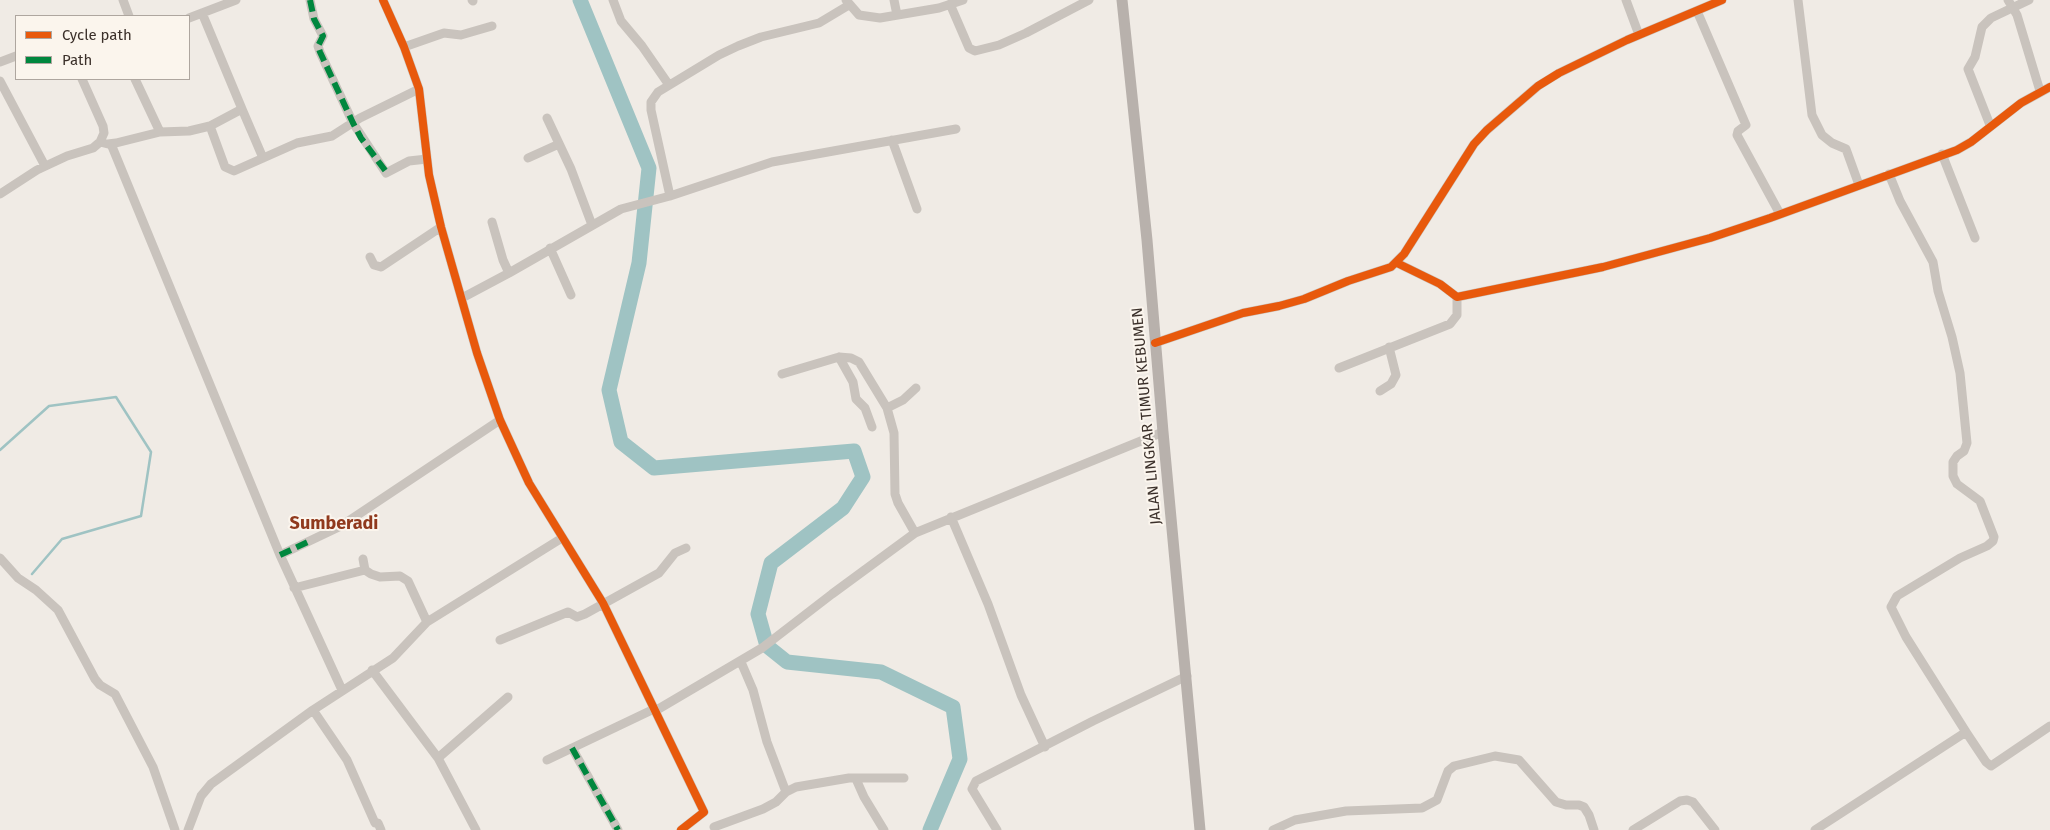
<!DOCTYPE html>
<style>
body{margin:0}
#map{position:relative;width:2050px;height:830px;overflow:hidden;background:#f0ebe5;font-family:"Fira Sans",sans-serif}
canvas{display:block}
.legend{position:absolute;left:15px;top:15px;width:175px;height:65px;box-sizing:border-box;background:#fbf5ed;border:1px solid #aea69f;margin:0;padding:6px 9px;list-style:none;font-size:15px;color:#3b302a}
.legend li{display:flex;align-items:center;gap:10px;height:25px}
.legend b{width:25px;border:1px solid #aea69f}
</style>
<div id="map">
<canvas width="2050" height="830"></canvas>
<ul class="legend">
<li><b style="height:6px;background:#e8590c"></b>Cycle path</li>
<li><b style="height:6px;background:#00873e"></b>Path</li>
</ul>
</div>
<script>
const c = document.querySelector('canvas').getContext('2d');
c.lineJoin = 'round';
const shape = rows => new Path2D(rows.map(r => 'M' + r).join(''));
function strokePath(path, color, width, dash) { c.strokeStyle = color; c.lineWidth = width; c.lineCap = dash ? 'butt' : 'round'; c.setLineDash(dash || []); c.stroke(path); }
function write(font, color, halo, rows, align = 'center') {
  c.font = font + ' "Fira Sans",sans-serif'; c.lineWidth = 4; c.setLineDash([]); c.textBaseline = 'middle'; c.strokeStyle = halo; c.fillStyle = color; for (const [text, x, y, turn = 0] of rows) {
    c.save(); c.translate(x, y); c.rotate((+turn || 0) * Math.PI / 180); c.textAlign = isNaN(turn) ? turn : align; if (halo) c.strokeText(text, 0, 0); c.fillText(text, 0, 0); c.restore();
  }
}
strokePath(shape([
 [0,450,49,406,116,397,151,452,141,516,62,539,32,574]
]), '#9fc3c3', 2.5);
strokePath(shape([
 [580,0,649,168,639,263,609,390,621,442,654,468,854,451,863,477,843,508,771,563,758,614,767,646,787,662,881,672,953,707,960,759,930,830]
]), '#9fc3c3', 15);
strokePath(shape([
 [123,0,129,16],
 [310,0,314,19,323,36,318,46,320,52,353,123,386,173,409,161,427,159],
 [383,0,404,47,419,89,429,175,441,227,477,353,500,420,529,483,603,603,704,812,681,830],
 [472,0,473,1],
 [613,0,621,21,642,46,669,85],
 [846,0,859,15,880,18,939,8,963,0],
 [894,0,897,15],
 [1626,0,1639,35],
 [1798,0,1812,115,1822,135,1832,143,1846,149,1859,185],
 [2008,0,2017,15,2040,91],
 [950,4,969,48,975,51,999,45,1026,33,1089,0],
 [1697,11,1746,125,1738,131,1737,135,1780,214],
 [202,13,242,109],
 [189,18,236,0],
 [404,47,444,33,461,35,492,26],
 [0,62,16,56],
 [135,79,160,132],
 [0,81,45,166],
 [547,118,571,169,592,225],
 [1990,125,1968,69,1975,57,1982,27,1991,18,2029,0],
 [210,126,242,109,263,158],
 [892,140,917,209],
 [100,142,108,144,116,143,160,132,189,131,210,126,225,167,234,171,297,143,332,136,360,118,419,89],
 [111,144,280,555,342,690],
 [1942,154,1975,238],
 [528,158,559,144],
 [1889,174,1900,201,1933,262,1938,291,1952,337,1960,373,1967,443,1964,451,1957,456,1953,462,1953,476,1957,484,1980,501,1994,537,1993,541,1987,546,1960,558,1897,596,1891,607,1906,637,1966,732],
 [0,194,37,170,67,156,93,148,100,142,104,133,103,126,82,79],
 [670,196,651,110,651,102,658,92,719,55,738,46,761,37,819,23,849,5],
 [492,222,503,260,509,273],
 [550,248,571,295],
 [370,257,374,265,381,267,441,227],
 [1397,263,1440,284,1457,297,1603,267,1710,238,1770,218,1957,150,1971,142,2021,103,2050,87],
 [462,298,509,273,621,209,670,196,772,162,956,129],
 [1155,343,1243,313,1279,306,1304,299,1348,281,1391,267,1404,254,1474,144,1487,130,1538,86,1559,73,1627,40,1722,0],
 [839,357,853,382,856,399,865,408,872,427],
 [1339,368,1450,324,1457,315,1457,297],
 [782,374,839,357,851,358,859,362,887,408,894,433,895,494,898,503,915,533],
 [1380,391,1391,384,1396,375,1389,347],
 [887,408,903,400,916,388],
 [951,517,988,604,1021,695,1045,747],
 [280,555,341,526,500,420],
 [0,558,18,578,36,590,58,610,95,679,100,685,115,694,153,767,175,830],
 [363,559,365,570,371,574,380,577,400,576,408,581,427,622],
 [294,588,365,570],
 [500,640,568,612,577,617,585,614,659,573,675,553,686,548],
 [741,662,753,690,767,742,786,792],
 [372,670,438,758,476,830],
 [313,710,347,760,375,823,378,823,381,830],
 [655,711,762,648,832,594,915,533,1163,432],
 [572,748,618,830],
 [438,758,508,697],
 [547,760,654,709],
 [856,779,864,797,884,830],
 [714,827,763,809,776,802,786,792,796,787,849,778,904,778],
 [188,830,201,796,211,784,313,710,393,658,427,622,562,538],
 [997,830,972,789,976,781,1093,721,1187,676],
 [1273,830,1295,820,1346,811,1422,808,1437,800,1448,771,1454,766,1495,756,1519,760,1556,802,1566,805,1579,805,1584,807,1589,815,1594,830],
 [1633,830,1680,801,1687,800,1693,802,1715,830],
 [1815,830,1966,732,1986,762,1991,766,2050,726]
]), '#c9c3bd', 9);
strokePath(shape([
 [1122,0,1147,240,1163,432,1200,830]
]), '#b8b1ac', 11);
strokePath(shape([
 [310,0,314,19,323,36,318,46,320,52,353,123,361,138,387,173],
 [280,555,310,541],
 [572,748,618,830]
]), '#00873e', 6, [12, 6]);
strokePath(shape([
 [383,0,404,47,419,89,429,175,441,227,477,353,500,420,529,483,603,603,704,812,681,830],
 [1397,263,1440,284,1457,297,1603,267,1710,238,1770,218,1957,150,1971,142,2021,103,2050,87],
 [1155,343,1243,313,1279,306,1304,299,1348,281,1391,267,1404,254,1474,144,1487,130,1538,86,1559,73,1627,40,1722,0]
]), '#e8590c', 8);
write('15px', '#3b302a', '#fbf5ed', [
 ["JALAN LINGKAR TIMUR KEBUMEN",1147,416,-95]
]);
write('bold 18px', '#90391d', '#fbf5ed', [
 ["Sumberadi",334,524]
]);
</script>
